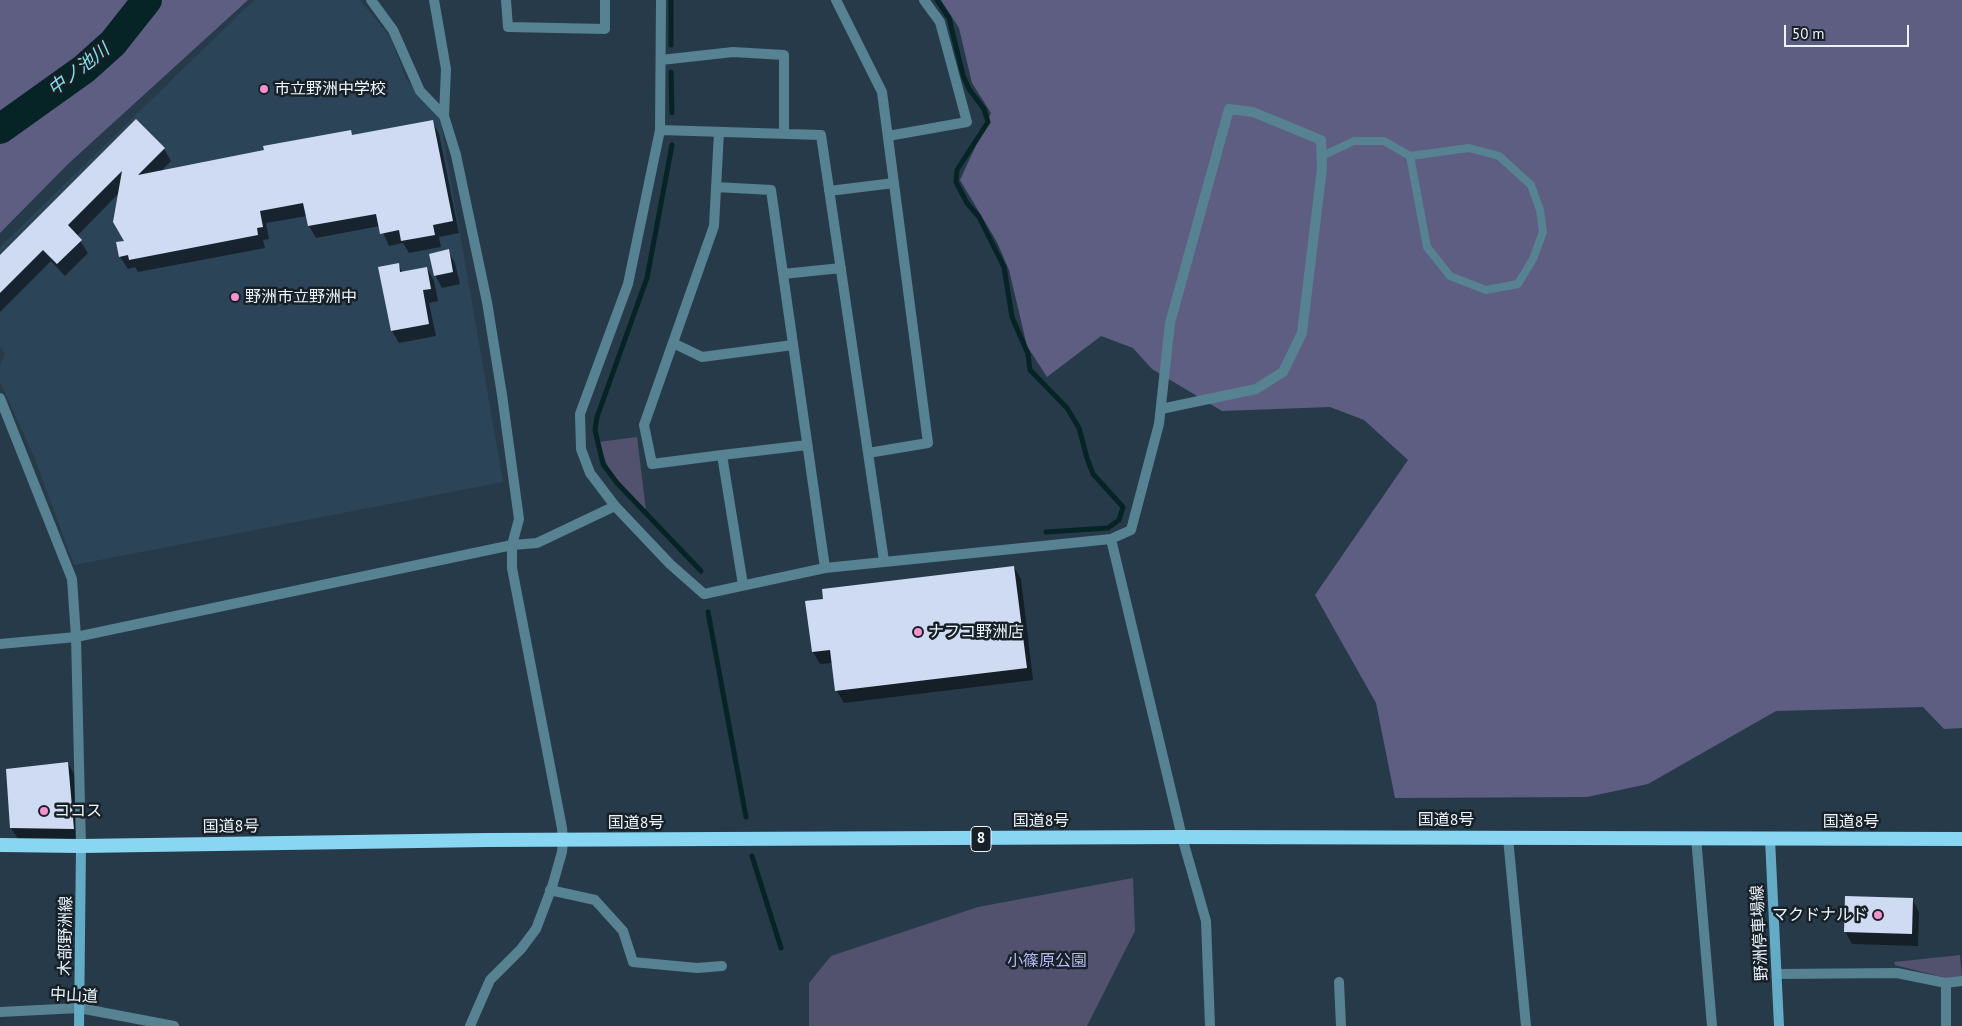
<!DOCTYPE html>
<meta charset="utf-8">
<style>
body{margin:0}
#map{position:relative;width:1962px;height:1026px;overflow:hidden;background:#273a49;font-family:"PT Sans",sans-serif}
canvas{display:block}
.scale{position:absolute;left:1784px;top:25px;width:125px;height:22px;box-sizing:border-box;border:2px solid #ecf5fd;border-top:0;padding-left:6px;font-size:15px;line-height:18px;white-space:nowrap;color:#ecf5fd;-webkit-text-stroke:4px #182027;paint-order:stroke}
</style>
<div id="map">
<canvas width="1962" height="1026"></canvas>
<div class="scale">50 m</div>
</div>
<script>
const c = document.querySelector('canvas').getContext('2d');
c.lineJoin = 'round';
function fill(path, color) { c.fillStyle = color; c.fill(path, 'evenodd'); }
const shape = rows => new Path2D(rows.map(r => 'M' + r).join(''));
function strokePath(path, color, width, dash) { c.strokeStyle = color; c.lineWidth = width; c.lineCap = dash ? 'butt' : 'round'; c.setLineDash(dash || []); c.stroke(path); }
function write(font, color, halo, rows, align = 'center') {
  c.font = font + ' "PT Sans","Noto Sans JP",sans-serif'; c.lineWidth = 5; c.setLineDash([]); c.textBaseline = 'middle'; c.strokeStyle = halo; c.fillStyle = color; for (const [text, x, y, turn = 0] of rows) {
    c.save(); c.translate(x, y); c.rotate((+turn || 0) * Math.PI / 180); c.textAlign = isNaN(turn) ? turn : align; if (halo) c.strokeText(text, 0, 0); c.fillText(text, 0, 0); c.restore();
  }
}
fill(shape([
 [254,0,360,0,391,38,406,79,440,118,503,482,74,565,35,459,0,382,0,366,5,353,0,347,0,247]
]), '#2c4458');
fill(shape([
 [637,437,646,510,610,472,598,442],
 [1133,878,1135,931,1087,1026,809,1026,809,983,831,956,978,907],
 [1960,955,1962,978,1950,979,1895,965,1894,962]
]), '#52526f');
fill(shape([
 [0,0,248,0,68,164,0,233],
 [941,0,1962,0,1962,728,1944,729,1923,707,1776,711,1648,784,1587,797,1395,798,1376,703,1315,595,1408,460,1364,420,1330,407,1222,411,1152,369,1133,348,1101,336,1047,377,1027,346,1009,270,997,242,960,180,991,113,972,83,959,28]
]), '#5e5e83');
fill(shape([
 [136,120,164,149,171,161,160,172,432,121,439,134,459,233,439,237,441,247,409,253,403,243,389,246,380,226,316,238,309,226,307,216,266,223,269,239,263,240,265,248,138,272,135,267,128,269,120,257,126,242,119,193,77,236,88,253,65,276,51,261,0,312,0,256],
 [448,251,455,263,460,284,442,288,435,275],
 [398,264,403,273,427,268,434,281,438,301,429,303,436,336,399,343,392,331],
 [1014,567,1021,579,1033,680,844,703,837,691,833,663,820,664,813,652],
 [68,763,75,776,80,841,19,840,11,828],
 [1912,899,1919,912,1918,946,1852,944,1845,931]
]), '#0007');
strokePath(shape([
 [671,0,671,45],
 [937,0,949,18,963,75,969,89,984,109,988,122,957,170,956,182,967,203,979,217,1004,267,1012,317,1028,354,1030,370,1067,408,1079,428,1087,458,1093,474,1123,507,1119,520,1108,528,1046,532],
 [671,72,672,113],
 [672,145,647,278,597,417,595,430,603,464,617,483,701,571],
 [708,612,746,817],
 [752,856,781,948]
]), '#062326', 5);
strokePath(shape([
 [0,129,84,69,113,43,147,0]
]), '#062326', 30);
fill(shape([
 [136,119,165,148,138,175,264,150,263,146,351,130,352,135,433,120,453,221,433,225,435,235,401,241,399,230,380,234,376,214,308,226,303,203,260,211,263,227,257,228,258,235,129,260,128,255,119,257,116,242,124,241,113,222,122,171,68,225,82,240,57,264,43,250,0,293,0,255],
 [449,249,453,272,434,276,429,254],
 [399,263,400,272,427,267,431,289,423,290,429,324,391,331,378,267],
 [1014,566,1027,668,835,691,830,650,812,652,805,601,823,599,822,589],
 [68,762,74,829,10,828,6,769],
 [1845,896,1913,898,1912,934,1844,932]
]), '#cedbf3');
strokePath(shape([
 [1322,156,1354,141,1384,141,1410,156,1427,247,1450,276,1486,290,1518,284,1533,259,1543,232,1540,210,1531,185,1499,156,1469,148,1410,156]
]), '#578292', 8);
strokePath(shape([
 [371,0,393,30,420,91,444,116],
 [434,0,446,69,444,116,456,155,487,302,502,395,519,519,512,545,512,568,562,828,563,841,562,852,552,887,536,929,521,949,490,980,470,1026],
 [506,0,508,27,605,29,605,0],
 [661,0,660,130,628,284,580,414,581,449,590,473,615,506,670,564,704,594,825,568,1111,539,1131,530,1159,424,1170,323,1229,109,1253,112,1321,140,1322,168,1302,333,1283,372,1256,389,1161,409],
 [836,0,882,92,928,443,868,453],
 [661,60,733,52,784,55,784,134],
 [660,130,821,135,884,561],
 [719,132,714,226,644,425,652,464,722,455,743,585],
 [888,136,967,122,940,22,924,0],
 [716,187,771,190,825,568],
 [829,191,894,183],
 [783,274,841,268],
 [673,343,702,357,793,345],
 [0,398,72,579,76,637,81,846],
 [722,455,807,445],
 [1111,539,1182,837,1206,921,1210,1026],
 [0,644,76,637,512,545,537,543,615,506],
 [1696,837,1712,1026],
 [1508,838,1526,1026],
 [550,890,595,900,623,931,633,962,697,968,722,966],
 [1777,974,1897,973,1946,983,1962,981],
 [1339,982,1341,1026],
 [1946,983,1946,1026],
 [0,1012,79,1008,174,1026]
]), '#578292', 10);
strokePath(shape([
 [1770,839,1779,1026],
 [79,1026,81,846]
]), '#64abc5', 10);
strokePath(shape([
 [0,845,81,846,487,840,1182,837,1962,839]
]), '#88d6f2', 14);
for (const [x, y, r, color] of [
 [264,89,5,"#f790ce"],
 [235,297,5,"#f790ce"],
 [918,632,5,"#f790ce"],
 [44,811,5,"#f790ce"],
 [1878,915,5,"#f790ce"]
]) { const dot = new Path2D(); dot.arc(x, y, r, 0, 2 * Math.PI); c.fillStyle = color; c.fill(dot); strokePath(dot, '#182027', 2); }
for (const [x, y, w] of [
 [981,839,20]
]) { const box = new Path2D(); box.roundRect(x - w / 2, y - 12.5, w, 25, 4); c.fillStyle = '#182027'; c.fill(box); strokePath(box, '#ecf5fd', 1); }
write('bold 15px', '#ecf5fd', null, [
 ["8",981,839]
]);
write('16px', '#ecf5fd', '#182027', [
 ["市立野洲中学校",274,89],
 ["野洲市立野洲中",245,297],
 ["ナフコ野洲店",928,632],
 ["ココス",54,811],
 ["マクドナルド",1868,915,"right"]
], 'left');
write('16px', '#ecf5fd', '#182027', [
 ["国道8号",1446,820],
 ["国道8号",1041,821],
 ["国道8号",1851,822],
 ["国道8号",636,823],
 ["国道8号",231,827,-1],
 ["野洲停車場線",1760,933,-93],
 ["木部野洲線",66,936,-89],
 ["中山道",74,996,3]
]);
write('16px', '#b6b7f5', '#182027', [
 ["小篠原公園",1047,961]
]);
write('italic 18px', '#85e1e9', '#182027', [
 ["中ノ池川",79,70,-38]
]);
</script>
